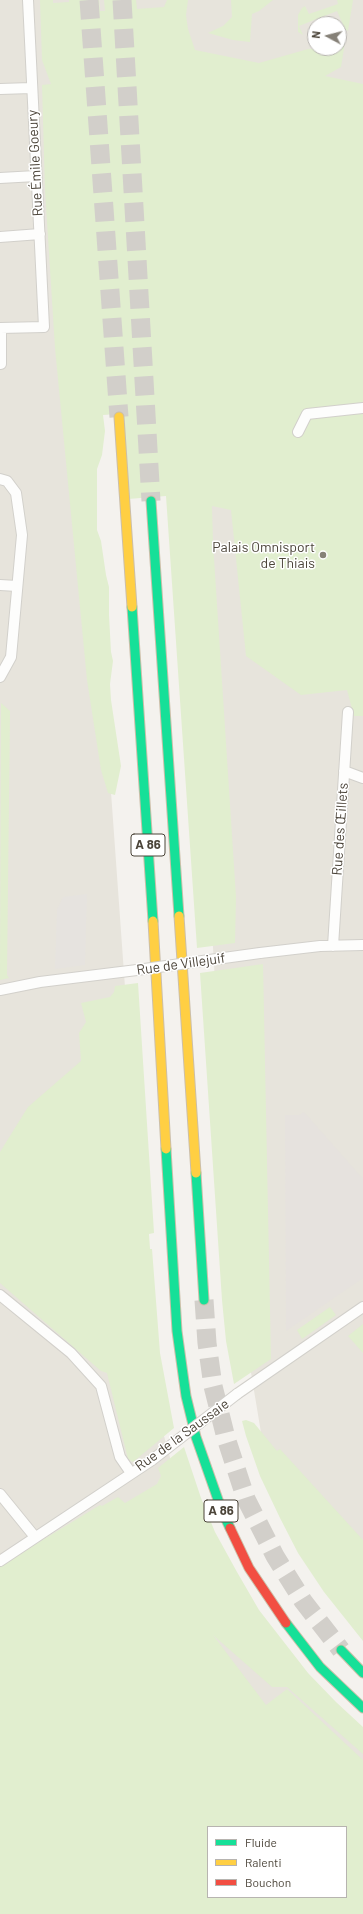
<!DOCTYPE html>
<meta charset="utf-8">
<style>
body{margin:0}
#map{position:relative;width:363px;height:1914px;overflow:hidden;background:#f4f2ee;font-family:Barlow,sans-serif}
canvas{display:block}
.legend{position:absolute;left:207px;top:1826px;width:140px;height:72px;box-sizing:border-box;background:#fff;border:1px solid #b7b4b0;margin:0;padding:5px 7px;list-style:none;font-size:12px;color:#4b4439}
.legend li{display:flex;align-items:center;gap:8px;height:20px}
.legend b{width:20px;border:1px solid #b7b4b0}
.north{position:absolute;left:307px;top:16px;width:40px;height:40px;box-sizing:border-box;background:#fff;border:1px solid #b7b4b0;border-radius:50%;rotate:277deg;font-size:11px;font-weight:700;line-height:16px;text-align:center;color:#4b4439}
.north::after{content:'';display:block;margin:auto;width:14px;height:18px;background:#868178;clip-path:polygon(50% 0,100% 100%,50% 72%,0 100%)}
</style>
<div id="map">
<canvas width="363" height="1914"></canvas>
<ul class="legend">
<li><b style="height:5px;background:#16e098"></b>Fluide</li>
<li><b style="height:5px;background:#ffcf43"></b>Ralenti</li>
<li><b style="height:5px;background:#f24e42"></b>Bouchon</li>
</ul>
<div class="north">N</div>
</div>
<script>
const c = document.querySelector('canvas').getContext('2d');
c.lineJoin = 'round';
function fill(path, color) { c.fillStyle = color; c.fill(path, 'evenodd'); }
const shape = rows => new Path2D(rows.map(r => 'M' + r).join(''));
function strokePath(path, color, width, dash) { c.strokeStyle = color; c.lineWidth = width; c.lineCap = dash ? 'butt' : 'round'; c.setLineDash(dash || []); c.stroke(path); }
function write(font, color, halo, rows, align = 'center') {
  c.font = font + ' Barlow,sans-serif'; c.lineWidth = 3; c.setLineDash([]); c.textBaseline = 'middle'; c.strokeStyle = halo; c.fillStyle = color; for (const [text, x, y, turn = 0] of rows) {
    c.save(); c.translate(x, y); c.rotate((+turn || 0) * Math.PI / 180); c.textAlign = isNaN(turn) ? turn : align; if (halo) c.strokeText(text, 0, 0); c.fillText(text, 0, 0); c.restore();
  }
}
fill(shape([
 [0,0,363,0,363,1629,267,1469,243,1324,218,1034,182,409,84,416,125,987,164,1436,189,1526,363,1745,363,1914,0,1914],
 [315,24,339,24,339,48,315,48],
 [208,1827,346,1827,346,1897,208,1897]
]), '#e7e4dc');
fill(shape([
 [304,1112,363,1179,363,1278,286,1331,285,1115,299,1115]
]), '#e6e2de');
fill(shape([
 [40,0,53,0,53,3,69,2,69,0,99,0,100,11,105,11,104,0,136,0,137,9,164,7,167,0,188,0,186,15,188,29,195,50,259,63,308,49,339,48,339,43,345,42,341,67,325,76,363,84,363,716,354,716,347,690,301,695,246,656,231,510,212,506,213,543,236,897,235,943,197,948,166,496,128,499,124,413,103,415,105,431,102,455,97,469,97,530,101,541,106,575,109,587,109,615,111,652,113,661,110,684,111,700,121,766,115,795,108,793,101,770,87,680,55,348,45,190,42,85,51,84,42,60],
 [231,0,273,0,259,11,252,14,250,42,233,40,208,33,223,26,232,17],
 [337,0,353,0,348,31,345,29,337,11,299,26,303,35,298,32,298,15,302,8,305,6,309,14,338,4],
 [1,703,10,711,7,975,9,978,0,980],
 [263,964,271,1359,234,1384,226,1341,222,1300,200,973],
 [138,983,154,1233,149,1234,150,1249,152,1249,160,1353,174,1428,133,1462,128,1459,107,1373,101,1371,0,1283,0,1152,28,1107,81,1061,79,1033,86,1022,81,1003,110,997,114,992,115,986],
 [330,1307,336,1315,302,1339,297,1330],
 [363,1324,363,1353,348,1336],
 [246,1420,254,1423,277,1451,280,1449,363,1540,363,1641,324,1592,298,1553,280,1518,260,1476,246,1436,242,1421],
 [184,1447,201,1498,215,1532,237,1572,259,1610,308,1673,336,1702,363,1727,363,1754,287,1687,272,1687,213,1635,266,1705,287,1689,363,1760,363,1914,0,1914,0,1566,100,1505,102,1506,118,1497,125,1503,157,1484,161,1476,158,1468],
 [208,1827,346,1827,346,1897,208,1897]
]), '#e1eecf');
fill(shape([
 [87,894,85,965,55,969,57,910,63,897]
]), '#e6e3df');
strokePath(shape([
 [89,0,119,417],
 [122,0,151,501],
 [204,1300,207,1343,213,1386,226,1438,246,1499,275,1556,303,1601,341,1650]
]), '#d2cfca', 19, [19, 10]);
const street = shape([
 [0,89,31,88],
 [0,178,36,176],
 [0,237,40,234],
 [0,328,44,327,28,0],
 [1,328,1,364],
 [298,432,307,414,363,408],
 [0,479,7,481,16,493,22,535,11,657,0,677],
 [0,585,17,586],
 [344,771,363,778],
 [333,946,348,712],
 [260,953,320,946,363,945],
 [0,990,40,982,137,970],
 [0,1295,71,1353,101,1386,120,1457,131,1473],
 [237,1394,363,1307],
 [0,1494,35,1537],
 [0,1561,152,1460]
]);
const fast = shape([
 [151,501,179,916],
 [132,607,153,921],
 [166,1149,177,1331,186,1396,196,1437,222,1511,230,1528],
 [196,1173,204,1300],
 [286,1623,320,1667,363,1708],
 [341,1650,363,1673]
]);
const slow = shape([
 [119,417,132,607],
 [179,916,196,1173],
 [153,921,166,1149]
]);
const jam = shape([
 [230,1528,249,1568,286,1623]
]);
strokePath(street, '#d2d0cb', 12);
strokePath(fast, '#ccbfa9', 11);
strokePath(slow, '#ccbfa9', 11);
strokePath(jam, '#ccbfa9', 11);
strokePath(street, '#fdfdfc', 10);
strokePath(fast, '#16e098', 9);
strokePath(slow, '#ffcf43', 9);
strokePath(jam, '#f24e42', 9);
const streetBridge = shape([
 [137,970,260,953],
 [152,1460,237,1394]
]);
strokePath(streetBridge, '#d2d0cb', 12, []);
strokePath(streetBridge, '#fdfdfc', 10);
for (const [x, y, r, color] of [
 [323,555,4,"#868178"]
]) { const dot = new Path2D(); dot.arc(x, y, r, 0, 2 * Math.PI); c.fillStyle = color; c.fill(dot); strokePath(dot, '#fff', 1.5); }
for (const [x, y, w] of [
 [148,845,34],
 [221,1511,34]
]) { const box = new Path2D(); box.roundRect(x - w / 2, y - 11, w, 22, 3); c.fillStyle = '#fff'; c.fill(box); strokePath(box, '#4b4439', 1); }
write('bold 13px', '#4b4439', null, [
 ["A 86",148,845],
 ["A 86",221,1511]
]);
write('14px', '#4b4439', '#fff', [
 ["Rue Émile Goeury",35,163,-93],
 ["Rue des Œillets",340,829,-86],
 ["Rue de Villejuif",181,964,-8],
 ["Rue de la Saussaie",182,1435,-36]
]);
write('14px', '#4b4439', '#fff', [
 ["Palais Omnisport",315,547],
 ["de Thiais",315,563]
], 'right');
</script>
